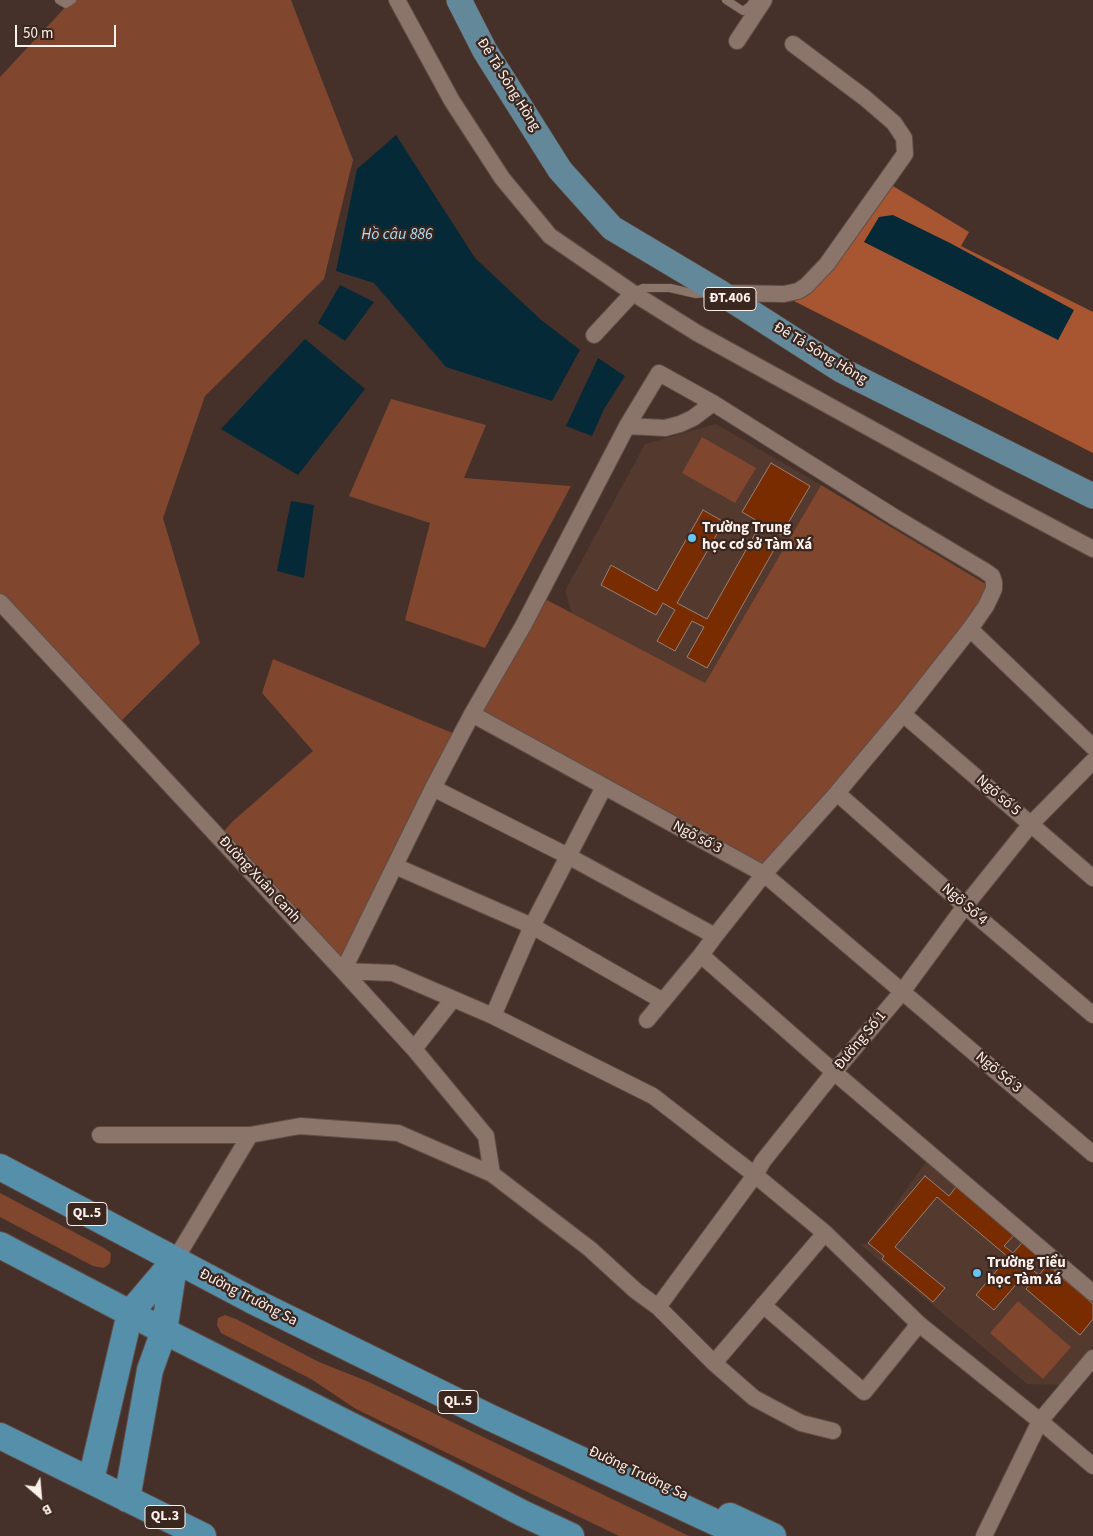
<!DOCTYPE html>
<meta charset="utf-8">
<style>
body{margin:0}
#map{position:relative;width:1093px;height:1536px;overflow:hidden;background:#453129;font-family:"Source Sans 3",sans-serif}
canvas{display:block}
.north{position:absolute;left:15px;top:1471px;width:50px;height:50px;-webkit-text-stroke:4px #3a271f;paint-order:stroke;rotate:153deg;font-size:14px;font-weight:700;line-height:20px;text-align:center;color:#fff1ec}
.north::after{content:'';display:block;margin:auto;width:18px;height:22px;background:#fff1ec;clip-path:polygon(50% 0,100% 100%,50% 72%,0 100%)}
.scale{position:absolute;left:15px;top:25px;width:101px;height:22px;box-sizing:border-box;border:2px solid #fff1ec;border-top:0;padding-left:6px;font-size:15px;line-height:18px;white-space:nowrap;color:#fff1ec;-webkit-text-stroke:4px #3a271f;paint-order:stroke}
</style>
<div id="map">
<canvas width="1093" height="1536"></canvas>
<div class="north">B</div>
<div class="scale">50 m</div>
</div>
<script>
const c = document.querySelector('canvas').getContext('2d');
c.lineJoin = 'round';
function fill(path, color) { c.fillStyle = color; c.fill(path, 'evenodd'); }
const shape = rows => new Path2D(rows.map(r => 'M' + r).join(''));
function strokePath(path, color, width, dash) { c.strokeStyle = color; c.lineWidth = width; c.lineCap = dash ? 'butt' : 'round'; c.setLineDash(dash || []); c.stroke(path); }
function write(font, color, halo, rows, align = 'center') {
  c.font = font + ' "Source Sans 3",sans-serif'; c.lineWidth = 4.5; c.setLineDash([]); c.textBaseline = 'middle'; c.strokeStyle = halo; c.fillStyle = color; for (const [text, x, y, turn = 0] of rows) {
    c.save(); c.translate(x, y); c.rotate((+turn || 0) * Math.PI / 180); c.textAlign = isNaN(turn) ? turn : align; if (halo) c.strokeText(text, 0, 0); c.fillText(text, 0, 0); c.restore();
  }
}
fill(shape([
 [716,424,821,485,705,683,572,613,565,591,645,444],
 [928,1159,1093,1301,1093,1346,1062,1385,1027,1384,861,1245,868,1243]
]), '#54392e');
fill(shape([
 [72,0,291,0,353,160,324,279,205,396,163,518,200,643,116,726,0,602,0,77],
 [391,399,486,425,464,478,571,486,485,648,405,620,430,523,349,496],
 [702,437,756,468,735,503,682,473],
 [821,485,994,589,764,874,472,714,545,599,705,683],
 [273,659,460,736,343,971,219,837,232,822,313,751,262,693],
 [0,1193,104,1248,111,1253,110,1263,104,1268,93,1266,0,1217],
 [1018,1301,1071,1347,1043,1379,990,1333],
 [225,1315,236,1319,319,1362,369,1382,689,1536,619,1536,565,1510,356,1409,311,1379,221,1333,217,1325,218,1318]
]), '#80462e');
fill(shape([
 [893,186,969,232,961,246,1093,312,1093,453,794,301]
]), '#a85532');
fill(shape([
 [396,135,475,258,540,319,580,350,552,401,446,367,374,283,336,271,357,169],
 [893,215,950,243,1074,310,1058,340,864,242,879,217],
 [340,285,374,302,345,341,318,323],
 [305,339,365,389,298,475,221,429],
 [598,358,625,376,604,409,592,436,566,426],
 [291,501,314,505,304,578,277,571]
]), '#062938');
const building = shape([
 [771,463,810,486,781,535,742,512,771,463],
 [703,510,724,522,677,603,707,619,755,534,776,546,707,668,687,657,704,627,692,621,675,651,657,641,675,610,663,603,656,615,601,585,611,565,657,591,703,510],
 [925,1176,949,1196,956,1187,1014,1235,1004,1246,1013,1253,1022,1243,1038,1257,1029,1267,1039,1275,1047,1265,1093,1304,1093,1319,1080,1335,1026,1289,1034,1279,1026,1273,994,1310,976,1295,1008,1257,937,1197,895,1247,945,1288,933,1302,882,1259,884,1256,868,1243,925,1176]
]);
fill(building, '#7a2c01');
strokePath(building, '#988077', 1);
const service = shape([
 [59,0,66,4,72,0],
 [726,0,743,11,750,6,754,0],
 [634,292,643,288,670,288,696,294,706,293]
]);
const minor = shape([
 [397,0,452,101,502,178,550,236,633,293,697,333,995,497,1093,549],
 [737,41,764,0],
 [723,293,784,294,798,291,806,286,827,264,905,154,904,138,894,123,865,98,793,44],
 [594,335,633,293],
 [627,426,665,428,680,424,693,418,713,403],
 [0,602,343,971,414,1049,486,1136,492,1174],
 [970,629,1093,747],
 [472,714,764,874,1093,1154],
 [903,714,1093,878],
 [433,788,568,856,715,936],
 [837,793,965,906,1093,1015],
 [395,866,532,926,663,1001],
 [701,955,834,1072,1093,1293],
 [493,1016,532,926,604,787],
 [647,1020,701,955,715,936,764,874,837,793,903,714,970,629,986,606,994,589,994,582,992,576,985,571,896,518,713,403,659,373,627,426,523,626,472,714,433,788,343,971,393,973,493,1016,653,1096,755,1175,825,1233,919,1324,1040,1421,1093,1466],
 [414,1049,453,999],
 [100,1135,250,1135],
 [175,1260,250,1135,300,1126,398,1133,492,1174,590,1249,636,1291,658,1307,714,1363,754,1398,801,1423,833,1431],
 [763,1305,864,1392,919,1324],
 [658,1307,755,1175,763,1161,834,1072,902,992,965,906,1031,824,1093,761],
 [714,1363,825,1233],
 [984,1536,1040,1421,1093,1358]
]);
const primary = shape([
 [459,0,485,51,560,170,612,228,721,293,841,370,1093,496]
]);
const trunk = shape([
 [0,1167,253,1301,489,1417,745,1536],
 [0,1245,164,1331,457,1479,522,1513,571,1536],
 [0,1436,203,1536],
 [91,1480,130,1313,175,1260],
 [127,1499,150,1370,164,1331,175,1260],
 [730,1516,773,1536]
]);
strokePath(service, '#5e4d46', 9);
strokePath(minor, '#5e4d46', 18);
strokePath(primary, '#5e4d46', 26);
strokePath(trunk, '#5e4d46', 28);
strokePath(service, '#8b746a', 8);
strokePath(minor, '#8b746a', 16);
strokePath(primary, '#63889a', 25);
strokePath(trunk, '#568faa', 26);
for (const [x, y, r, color] of [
 [692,538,5,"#68c4f0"],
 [977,1273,5,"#68c4f0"]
]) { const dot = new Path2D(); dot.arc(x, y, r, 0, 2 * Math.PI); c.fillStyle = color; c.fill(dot); strokePath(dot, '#3a271f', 2); }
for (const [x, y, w] of [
 [730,299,52],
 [87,1214,40],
 [458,1402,40],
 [165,1517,40]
]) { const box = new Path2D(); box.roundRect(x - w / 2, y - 11.5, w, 23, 4); c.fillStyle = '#3a271f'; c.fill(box); strokePath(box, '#fff1ec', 1); }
write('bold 14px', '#fff1ec', null, [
 ["ĐT.406",730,299],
 ["QL.5",87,1214],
 ["QL.5",458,1402],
 ["QL.3",165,1517]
]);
write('15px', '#fff1ec', '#3a271f', [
 ["Đê Tả Sông Hồng",508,85,58],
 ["Đê Tả Sông Hồng",820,354,31],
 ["Ngõ số 5",998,796,41],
 ["Ngõ số 3",697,838,28],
 ["Đường Xuân Canh",259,880,47],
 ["Ngõ Số 4",964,905,41],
 ["Đường Số 1",861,1041,-50],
 ["Ngõ Số 3",998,1073,40],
 ["Đường Trường Sa",248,1298,27],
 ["Đường Trường Sa",638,1474,25]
]);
write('bold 15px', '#fff1ec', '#3a271f', [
 ["Trường Trung",702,529],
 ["học cơ sở Tàm Xá",702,546],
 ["Trường Tiểu",987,1264],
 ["học Tàm Xá",987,1281]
], 'left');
write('italic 16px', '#b0dff8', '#3a271f', [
 ["Hồ câu 886",397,235]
]);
</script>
